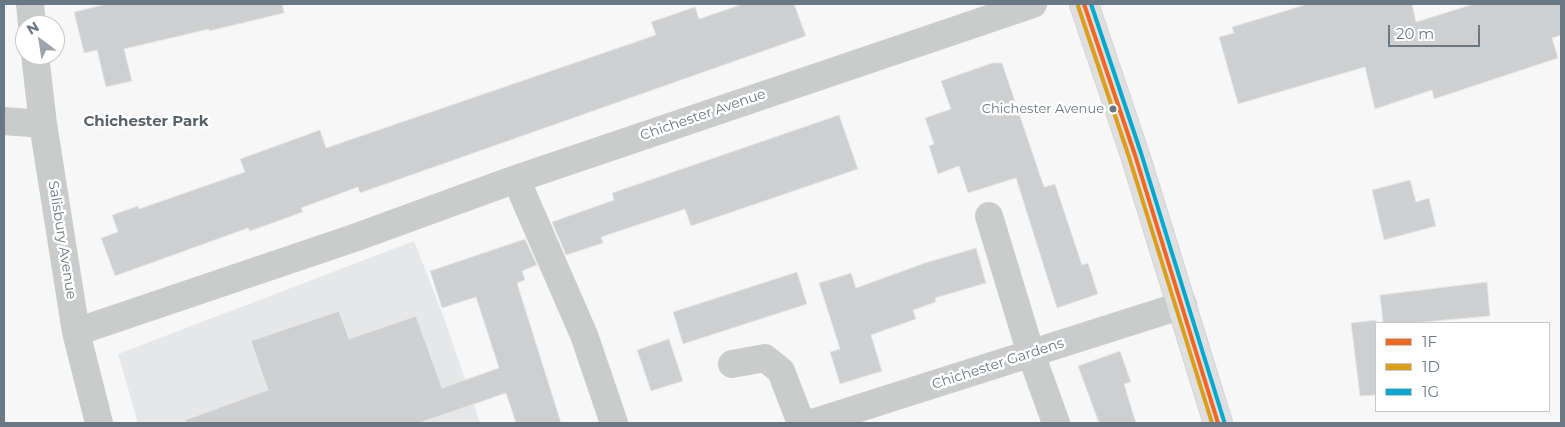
<!DOCTYPE html>
<style>
body{margin:0}
#map{position:relative;width:1565px;height:427px;overflow:hidden;background:#f7f7f7;font-family:Montserrat,sans-serif}
canvas{display:block}
.frame{position:absolute;inset:0;border:5px solid #6a7884;pointer-events:none}
.legend{position:absolute;left:1375px;top:322px;width:175px;height:90px;box-sizing:border-box;background:#fff;border:1px solid #c3c9ce;margin:0;padding:6px 9px;list-style:none;font-size:15px;color:#6a7884}
.legend li{display:flex;align-items:center;gap:10px;height:25px}
.legend b{width:25px;border:1px solid #c3c9ce}
.north{position:absolute;left:15px;top:15px;width:50px;height:50px;box-sizing:border-box;background:#fff;border:1px solid #c3c9ce;border-radius:50%;rotate:329deg;font-size:14px;font-weight:700;line-height:20px;text-align:center;color:#6a7884}
.north::after{content:'';display:block;margin:auto;width:18px;height:22px;background:#9ba4ac;clip-path:polygon(50% 0,100% 100%,50% 72%,0 100%)}
.scale{position:absolute;left:1388px;top:25px;width:92px;height:22px;box-sizing:border-box;border:2px solid #6a7884;border-top:0;padding-left:6px;font-size:15px;line-height:18px;white-space:nowrap;color:#6a7884;-webkit-text-stroke:4px #fff;paint-order:stroke}
</style>
<div id="map">
<canvas width="1565" height="427"></canvas>
<div class="frame"></div>
<ul class="legend">
<li><b style="height:6px;background:#f26522"></b>1F</li>
<li><b style="height:6px;background:#db9d1a"></b>1D</li>
<li><b style="height:6px;background:#00a9ce"></b>1G</li>
</ul>
<div class="north">N</div>
<div class="scale">20 m</div>
</div>
<script>
const c = document.querySelector('canvas').getContext('2d');
c.lineJoin = 'round';
function fill(path, color) { c.fillStyle = color; c.fill(path, 'evenodd'); }
const shape = rows => new Path2D(rows.map(r => 'M' + r).join(''));
function strokePath(path, color, width, dash) { c.strokeStyle = color; c.lineWidth = width; c.lineCap = dash ? 'butt' : 'round'; c.setLineDash(dash || []); c.stroke(path); }
function write(font, color, halo, rows, align = 'center') {
  c.font = font + ' Montserrat,sans-serif'; c.lineWidth = 5; c.setLineDash([]); c.textBaseline = 'middle'; c.strokeStyle = halo; c.fillStyle = color; for (const [text, x, y, turn = 0] of rows) {
    c.save(); c.translate(x, y); c.rotate((+turn || 0) * Math.PI / 180); c.textAlign = isNaN(turn) ? turn : align; if (halo) c.strokeText(text, 0, 0); c.fillText(text, 0, 0); c.restore();
  }
}
fill(shape([
 [414,241,444,318,480,423,138,423,118,354]
]), '#e6e7e8');
const building = shape([
 [107,4,282,4,284,13,209,31,209,29,124,49,132,81,106,87,97,50,84,53,74,12,107,4],
 [743,4,794,4,806,36,360,193,358,187,301,208,303,212,250,231,248,228,115,276,101,238,118,232,112,215,138,206,139,209,245,172,240,159,320,130,326,148,656,35,651,22,695,7,699,19,743,4],
 [1308,4,1412,4,1416,22,1474,4,1561,4,1561,35,1552,38,1558,58,1434,99,1432,90,1375,109,1365,67,1238,104,1219,37,1234,33,1232,27,1308,4],
 [992,63,1002,63,1044,187,1055,184,1082,265,1088,263,1098,294,1057,308,1016,178,968,193,959,166,938,174,929,146,934,144,925,118,951,109,941,81,992,63],
 [839,115,858,169,691,226,685,209,601,237,603,243,566,255,552,222,614,200,612,193,839,115],
 [1410,180,1416,202,1429,198,1436,226,1384,240,1372,190,1410,180],
 [525,239,537,265,522,271,525,280,517,283,561,423,516,423,506,393,419,423,186,423,185,420,268,390,251,341,339,311,349,339,416,316,442,388,499,368,476,297,442,308,430,271,525,239],
 [976,248,986,283,935,298,936,302,913,310,916,319,871,335,882,371,840,384,830,352,840,349,819,283,851,273,856,288,925,263,976,248],
 [797,272,807,304,683,344,673,312,797,272],
 [1487,282,1490,316,1413,323,1383,323,1380,295,1487,282],
 [1376,320,1376,395,1360,396,1351,323,1376,320],
 [669,339,683,381,651,391,637,350,669,339],
 [1120,351,1131,382,1124,384,1136,423,1099,423,1078,366,1120,351]
]);
fill(building, '#cecfd0');
strokePath(building, '#e6e6e6', 1);
const major = shape([
 [1084,4,1135,155,1218,423]
]);
strokePath(major, '#d3d4d5', 30);
strokePath(shape([
 [30,4,32,25],
 [35,55,43,124,76,332,99,423],
 [4,121,43,124],
 [516,179,584,335,614,423],
 [989,216,1031,354,1056,423],
 [76,332,354,238,516,179,1033,4],
 [732,364,765,358,781,371,801,423],
 [812,423,1183,305]
]), '#cacccc', 28);
strokePath(major, '#dedfe0', 28);
strokePath(shape([
 [1084,4,1135,155,1218,423]
]), '#f26522', 4);
strokePath(shape([
 [1078,6,1129,157,1212,423]
]), '#db9d1a', 4);
strokePath(shape([
 [1091,4,1141,153,1224,421]
]), '#00a9ce', 4);
for (const [x, y, r, color] of [
 [1113,109,4.5,"#6a7884"]
]) { const dot = new Path2D(); dot.arc(x, y, r, 0, 2 * Math.PI); c.fillStyle = color; c.fill(dot); strokePath(dot, '#fff', 2); }
write('13px', '#6a7884', '#fff', [
 ["Chichester Avenue",1104,109]
], 'right');
write('14px', '#6a7884', '#fff', [
 ["Chichester Avenue",703,115,-19],
 ["Salisbury Avenue",62,240,81],
 ["Chichester Gardens",998,364,-18]
]);
write('bold 15px', '#57616a', '#fff', [
 ["Chichester Park",146,122]
]);
</script>
